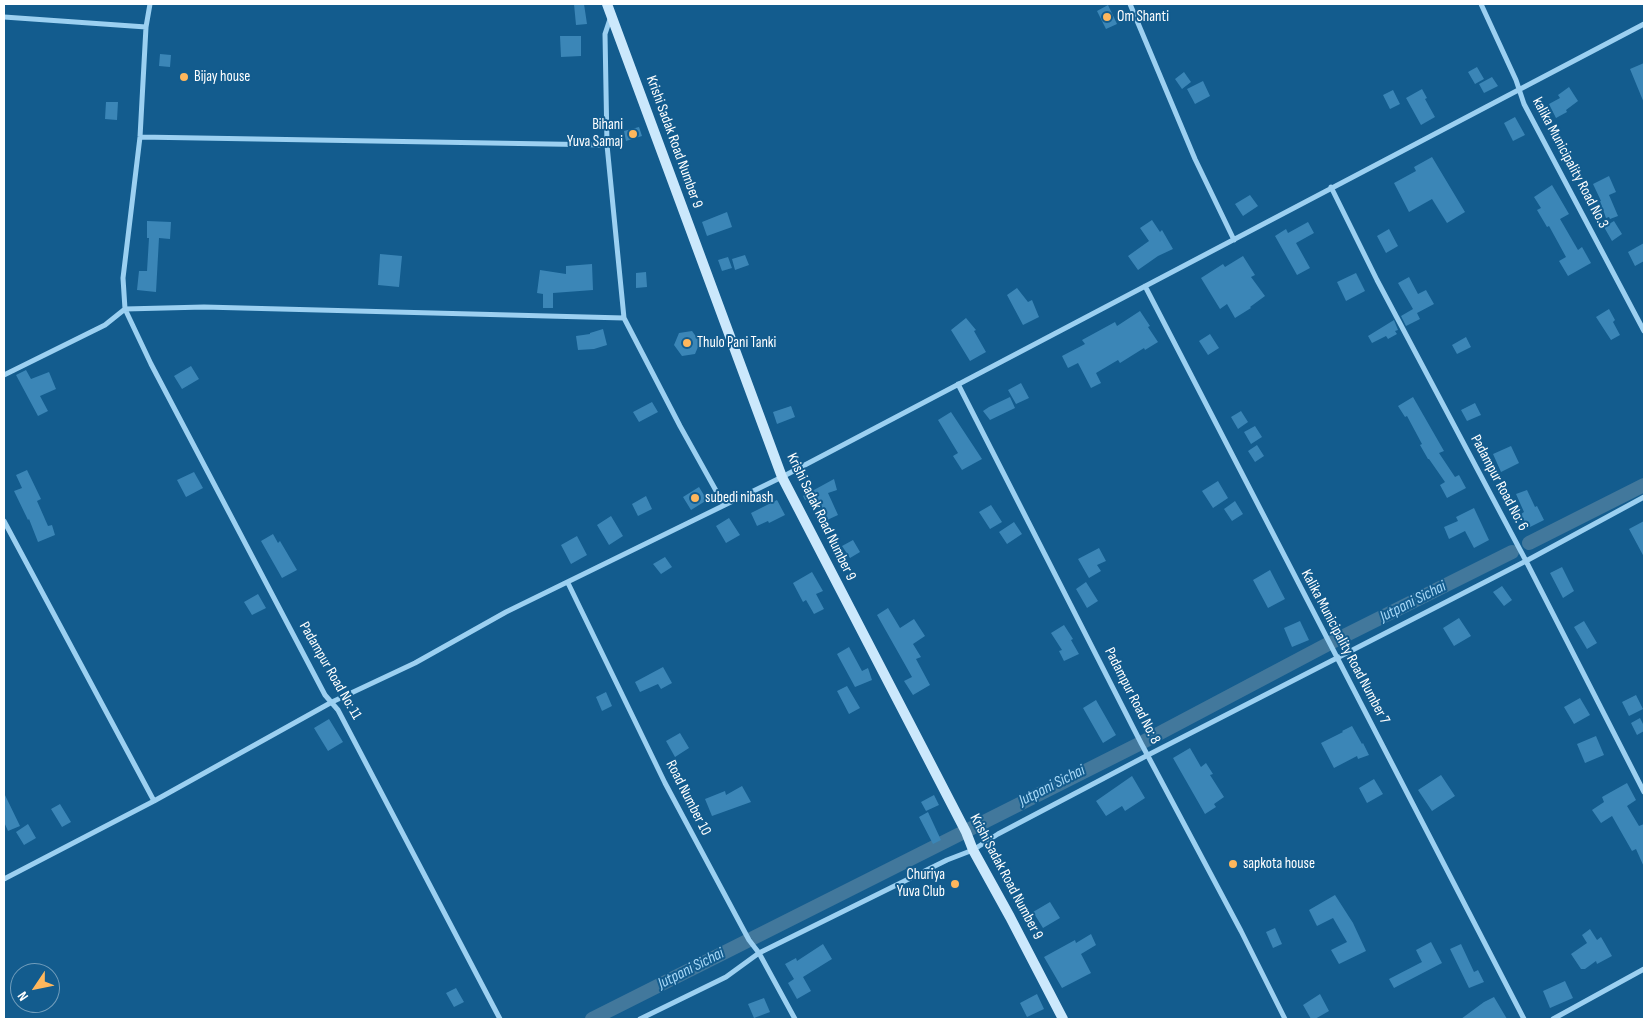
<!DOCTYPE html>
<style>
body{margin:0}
#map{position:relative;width:1648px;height:1023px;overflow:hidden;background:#135c8e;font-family:"Sofia Sans Condensed",sans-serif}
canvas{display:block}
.frame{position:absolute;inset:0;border:5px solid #fff;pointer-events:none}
.north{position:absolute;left:10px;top:963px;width:50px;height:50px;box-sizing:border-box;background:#135c8e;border:1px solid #719dbb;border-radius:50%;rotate:236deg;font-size:14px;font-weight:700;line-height:20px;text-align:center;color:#fff}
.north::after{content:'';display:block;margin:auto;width:18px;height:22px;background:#ffb75c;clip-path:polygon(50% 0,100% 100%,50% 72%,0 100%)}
</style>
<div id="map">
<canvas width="1648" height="1023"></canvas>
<div class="frame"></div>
<div class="north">N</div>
</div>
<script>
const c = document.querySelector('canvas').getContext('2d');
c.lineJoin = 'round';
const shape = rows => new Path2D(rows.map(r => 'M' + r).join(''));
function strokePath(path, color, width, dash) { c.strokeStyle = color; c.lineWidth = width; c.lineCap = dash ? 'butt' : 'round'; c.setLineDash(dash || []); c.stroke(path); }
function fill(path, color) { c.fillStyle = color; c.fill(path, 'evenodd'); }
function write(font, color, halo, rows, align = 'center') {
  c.font = font + ' "Sofia Sans Condensed",sans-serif'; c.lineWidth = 4; c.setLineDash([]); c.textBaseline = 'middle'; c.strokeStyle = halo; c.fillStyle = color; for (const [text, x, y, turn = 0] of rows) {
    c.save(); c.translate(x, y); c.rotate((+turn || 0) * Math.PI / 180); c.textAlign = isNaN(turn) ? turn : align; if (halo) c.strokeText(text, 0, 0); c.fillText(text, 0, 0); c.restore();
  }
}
strokePath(shape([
 [1529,543,1644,485],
 [592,1019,1141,743,1330,643,1512,552]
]), '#42789c', 14);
fill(shape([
 [574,4,584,4,587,24,576,25],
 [1108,5,1117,24,1106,29,1097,11],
 [560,36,581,36,581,56,561,57],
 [160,54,171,55,170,67,159,66],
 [1644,63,1644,103,1630,69],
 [1477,67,1484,79,1475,84,1468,72],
 [1184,72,1191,82,1182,89,1175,79],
 [1492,77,1498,86,1484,93,1479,84],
 [1203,81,1210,96,1195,104,1187,89],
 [1569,87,1578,101,1566,110,1567,112,1556,118,1549,104,1560,98,1558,95],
 [1422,89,1427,98,1425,99,1435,117,1421,125,1406,98],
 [1393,90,1400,104,1390,109,1383,95],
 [106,102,118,102,117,120,105,119],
 [1515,117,1525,135,1513,141,1504,123],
 [639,127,642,136,626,141,624,131],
 [1432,157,1465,212,1447,223,1432,199,1409,212,1394,183,1416,171,1414,167],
 [1609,176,1616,192,1609,195,1618,216,1610,219,1609,217,1606,218,1600,201,1601,201,1593,184],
 [1552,185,1569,214,1560,219,1578,250,1582,247,1591,263,1568,276,1559,261,1566,257,1549,226,1547,227,1537,210,1541,208,1534,197],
 [1250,195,1258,206,1243,216,1235,204],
 [727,212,732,227,707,236,702,222],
 [1152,220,1160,232,1162,230,1173,249,1158,256,1138,270,1128,256,1149,241,1140,228],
 [147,221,171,222,170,239,159,238,156,292,137,290,139,271,147,271,149,238,147,238],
 [1614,221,1622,234,1612,241,1604,227],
 [1308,222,1314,233,1296,243,1310,268,1297,275,1275,236,1286,229,1288,233],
 [1389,229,1398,246,1386,253,1377,236],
 [1644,243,1644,261,1635,266,1628,252],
 [380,254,402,256,399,287,378,285],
 [745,255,749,265,735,270,732,259],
 [1243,256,1255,275,1251,277,1265,296,1250,307,1251,308,1235,318,1227,304,1220,309,1201,278,1223,264,1225,267],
 [728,257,732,268,722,271,718,260],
 [592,264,593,290,553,293,553,308,543,308,543,294,537,293,540,270,566,274,566,266],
 [646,272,647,287,636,288,636,273],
 [1356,273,1365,291,1346,301,1337,282],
 [1409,277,1418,294,1426,290,1434,304,1417,313,1420,319,1406,326,1401,316,1413,309,1398,283],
 [1017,288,1028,302,1032,300,1039,317,1023,325,1007,295],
 [1609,309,1615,320,1613,322,1620,335,1611,340,1596,317],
 [1140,311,1150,326,1148,327,1158,342,1145,350,1144,348,1120,363,1118,360,1096,373,1101,383,1091,388,1078,363,1068,368,1062,356,1085,344,1082,340,1115,322,1117,326],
 [966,318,976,330,974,331,986,352,970,361,951,330],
 [1394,320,1398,330,1395,331,1397,334,1388,339,1386,336,1372,343,1368,336],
 [603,329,607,345,594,349,578,350,576,336,590,334,590,333],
 [692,331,700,342,695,354,682,356,674,345,679,333],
 [1210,334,1219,348,1208,355,1199,341],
 [1466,337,1471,347,1457,354,1452,345],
 [191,366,199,379,182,389,174,376],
 [26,370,31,379,49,372,56,389,40,396,48,411,38,416,16,375],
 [1021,383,1029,398,1016,404,1008,390],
 [1010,397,1015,408,990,420,983,411,989,407],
 [1413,397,1444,451,1439,453,1455,477,1459,475,1466,488,1447,498,1440,485,1445,482,1429,459,1428,459,1420,445,1422,444,1407,416,1405,417,1398,406],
 [652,402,658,412,639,422,633,412],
 [1475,403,1481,415,1467,421,1461,410],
 [791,406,795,417,777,424,773,412],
 [1241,411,1248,422,1238,429,1231,417],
 [951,412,982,459,962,470,953,456,958,453,938,420],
 [1255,426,1262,437,1251,444,1244,432],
 [1257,445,1264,456,1255,462,1248,451],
 [1511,446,1519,463,1501,472,1493,454],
 [27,470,41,499,37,501,48,526,52,525,55,535,38,542,29,519,28,520,14,491,22,488,16,475],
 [194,472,203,488,186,497,177,480],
 [834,479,837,490,828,493,838,515,825,521,819,507,814,510,808,499,805,500,803,496],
 [1218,481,1228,498,1213,508,1202,491],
 [699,487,707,500,691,510,683,497],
 [1527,490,1535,507,1537,506,1544,520,1528,528,1521,514,1524,512,1516,494],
 [646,496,652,509,638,516,632,504],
 [777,500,785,515,769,523,768,521,757,526,751,513],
 [1235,501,1243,514,1232,521,1224,509],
 [991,505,1002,522,990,529,979,512],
 [1474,508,1489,540,1474,548,1465,531,1449,539,1444,527,1458,521,1456,517],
 [611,516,623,536,609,545,597,525],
 [729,518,740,535,726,543,716,526],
 [1644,521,1644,557,1629,529],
 [1014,522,1022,534,1007,544,999,532],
 [273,534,278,543,280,541,297,570,282,578,261,541],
 [577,536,587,555,571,564,561,545],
 [853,540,860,552,850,558,842,546],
 [1099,548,1106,561,1097,565,1101,571,1089,578,1078,559],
 [665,557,672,567,661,574,653,564],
 [1562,567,1574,591,1563,598,1550,573],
 [1270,570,1285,599,1268,608,1253,580],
 [812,572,823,591,816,594,824,609,814,614,806,600,803,602,793,583],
 [1086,582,1098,601,1087,608,1076,589],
 [1502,586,1512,600,1504,606,1493,592],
 [258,594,266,608,252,615,244,602],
 [888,608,900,628,914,619,925,636,913,644,921,657,916,659,930,685,913,695,904,681,912,677,877,615],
 [1459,618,1471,636,1454,646,1443,628],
 [1300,621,1309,640,1292,647,1284,628],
 [1584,621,1597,643,1587,649,1574,627],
 [1064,625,1073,639,1071,640,1079,654,1064,661,1059,651,1062,650,1051,633],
 [849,647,862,671,868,668,872,680,855,687,837,654],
 [663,667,672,683,661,689,658,684,640,692,635,682],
 [847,686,860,708,849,714,837,691],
 [606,692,612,706,602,711,596,697],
 [1636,695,1643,709,1629,716,1622,702],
 [1580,698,1590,715,1574,724,1564,707],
 [1096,700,1116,735,1103,743,1083,708],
 [1640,718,1644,726,1644,731,1637,735,1631,723],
 [329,719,343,742,328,751,314,728],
 [1352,726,1362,744,1363,743,1369,755,1358,759,1357,756,1334,768,1321,743,1343,732,1342,731],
 [680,733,689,748,675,757,666,741],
 [1596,736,1604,755,1585,763,1577,744],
 [1190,748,1201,767,1206,763,1213,774,1210,775,1224,797,1214,804,1216,807,1205,814,1173,758],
 [1441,775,1455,796,1432,811,1418,790],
 [1132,776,1145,798,1125,811,1122,806,1106,816,1096,801],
 [1374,779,1383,794,1367,803,1359,788],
 [1627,783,1636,800,1627,806,1639,826,1644,824,1644,867,1636,849,1632,851,1612,816,1601,823,1592,810,1604,802,1602,797],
 [742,786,751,802,712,816,705,799,725,791,726,795],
 [4,793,20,826,8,831,4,822],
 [934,795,939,805,926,811,921,802],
 [60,804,71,822,62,827,51,809],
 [928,812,941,840,933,844,919,817],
 [28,824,36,838,24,845,16,832],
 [1335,895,1353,923,1366,951,1339,964,1331,950,1347,942,1333,918,1317,926,1309,910],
 [1050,902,1060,918,1043,928,1033,912],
 [1275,928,1282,944,1273,948,1266,932],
 [1590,929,1597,940,1601,937,1612,956,1597,964,1596,961,1585,969,1581,969,1571,954,1587,943,1582,935],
 [1091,934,1096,945,1081,954,1091,973,1062,988,1044,957,1075,940,1076,943],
 [1431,942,1442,963,1394,988,1389,979,1422,962,1416,950],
 [823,944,832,959,803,977,811,991,797,999,788,983,794,979,785,964,796,958,797,961],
 [1461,944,1474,972,1478,970,1484,982,1469,988,1450,949],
 [1565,981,1573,998,1550,1008,1543,991],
 [456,988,464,1002,454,1007,446,993],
 [1037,994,1044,1009,1027,1017,1020,1003],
 [1320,994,1329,1011,1315,1019,1311,1019,1303,1005],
 [1494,997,1507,1019,1461,1019,1484,1002],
 [764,998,770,1012,754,1018,748,1004]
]), '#3b86b7');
strokePath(shape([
 [150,4,146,27,140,137,123,278,125,309,151,364,325,695,338,710,500,1019],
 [1130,4,1195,159,1234,240],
 [1481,4,1516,80,1524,104,1644,331],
 [4,17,146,27],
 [610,19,605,34,607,145,624,318,680,426,724,505],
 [140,137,607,145],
 [1331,187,1377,280,1526,561,1644,792],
 [1145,286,1524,1019],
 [4,375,105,325,125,309,204,307,624,318],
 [958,384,1141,743,1241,931,1285,1019],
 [4,521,154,801],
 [568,583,665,783,749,940,759,953,795,1019],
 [4,879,154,801,332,702,415,663,506,612,782,477,1644,24],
 [640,1019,726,977,759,953,947,860,973,850,998,834,1148,755,1526,561,1644,497],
 [1553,1019,1644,969]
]), '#9cd0f1', 5);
strokePath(shape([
 [607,4,782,477,966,832,973,850,1010,917,1063,1019]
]), '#cbe8fc', 10);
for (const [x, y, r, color] of [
 [1107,17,5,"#ffb75c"],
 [184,77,5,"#ffb75c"],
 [633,134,5,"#ffb75c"],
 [687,343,5,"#ffb75c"],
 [695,498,5,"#ffb75c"],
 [1233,864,5,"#ffb75c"],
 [955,884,5,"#ffb75c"]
]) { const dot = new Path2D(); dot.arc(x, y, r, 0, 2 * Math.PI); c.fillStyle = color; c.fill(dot); strokePath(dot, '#135c8e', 2); }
write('15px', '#fff', '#135c8e', [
 ["Om Shanti",1117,17],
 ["Bijay house",194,77],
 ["Bihani",623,125,"right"],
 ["Yuva Samaj",623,142,"right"],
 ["Thulo Pani Tanki",697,343],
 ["subedi nibash",705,498],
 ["sapkota house",1243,864],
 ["Churiya",945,875,"right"],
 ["Yuva Club",945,892,"right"]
], 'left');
write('15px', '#fff', '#135c8e', [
 ["Krishi Sadak Road Number 9",674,142,70],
 ["kalika Municipality Road No.3",1570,163,62],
 ["Padampur Road No: 6",1499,483,62],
 ["Krishi Sadak Road Number 9",821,517,64],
 ["Kalika Municipality Road Number 7",1345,647,62],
 ["Padampur Road No: 11",330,671,60],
 ["Padampur Road No: 8",1132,696,63],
 ["Road Number 10",688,798,63],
 ["Krishi Sadak Road Number 9",1006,877,62]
]);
write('italic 16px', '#a8d9f8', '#135c8e', [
 ["Jutpani Sichai",1413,602,-27],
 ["Jutpani Sichai",1052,786,-27],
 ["Jutpani Sichai",691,969,-27]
]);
</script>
